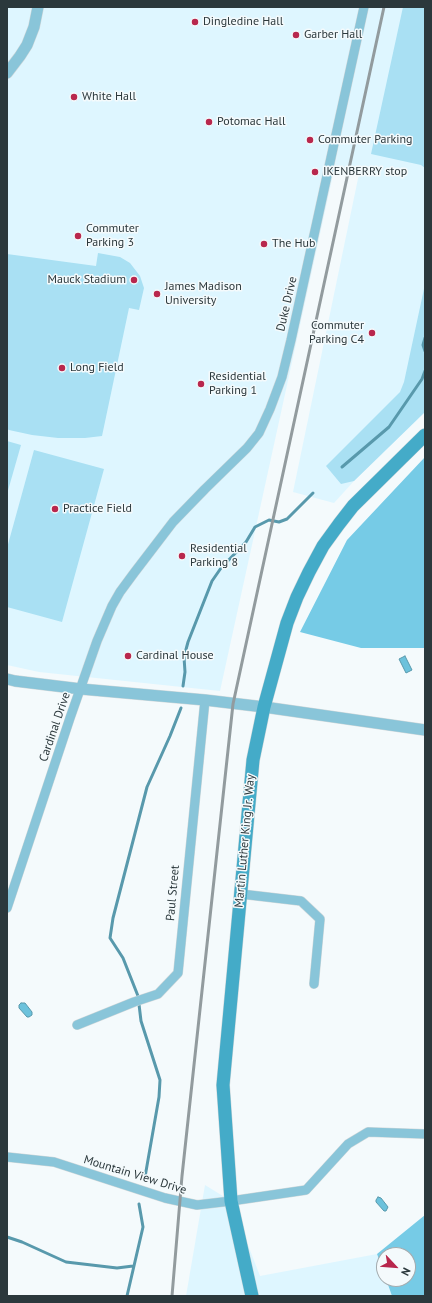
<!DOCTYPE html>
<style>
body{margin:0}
#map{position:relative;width:432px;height:1303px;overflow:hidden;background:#f4fafc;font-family:"PT Sans",sans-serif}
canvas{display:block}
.frame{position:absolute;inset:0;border:8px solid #2b383c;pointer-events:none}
.north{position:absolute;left:376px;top:1247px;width:40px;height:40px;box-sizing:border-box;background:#f4fafc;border:1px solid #a4acaf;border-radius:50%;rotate:116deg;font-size:11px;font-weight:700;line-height:16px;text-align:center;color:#2b383c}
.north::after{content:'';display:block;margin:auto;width:14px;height:18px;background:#b8274d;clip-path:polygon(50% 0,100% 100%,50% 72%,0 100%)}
</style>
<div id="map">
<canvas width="432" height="1303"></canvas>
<div class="frame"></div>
<div class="north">N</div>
</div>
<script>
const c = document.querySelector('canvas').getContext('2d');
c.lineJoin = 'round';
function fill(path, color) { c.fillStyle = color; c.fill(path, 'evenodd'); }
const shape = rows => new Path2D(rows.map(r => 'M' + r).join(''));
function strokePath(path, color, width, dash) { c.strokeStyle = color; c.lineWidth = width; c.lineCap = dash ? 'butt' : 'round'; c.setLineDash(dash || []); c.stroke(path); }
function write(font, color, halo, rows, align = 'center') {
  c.font = font + ' "PT Sans",sans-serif'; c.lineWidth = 3; c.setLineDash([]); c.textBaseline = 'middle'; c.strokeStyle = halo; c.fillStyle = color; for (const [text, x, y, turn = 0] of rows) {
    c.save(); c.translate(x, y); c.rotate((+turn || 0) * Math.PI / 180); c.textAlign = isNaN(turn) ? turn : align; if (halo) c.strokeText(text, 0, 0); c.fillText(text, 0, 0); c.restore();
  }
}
fill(shape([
 [8,7,425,7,425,412,354,481,334,503,293,492,360,169,333,175,220,691,39,672,7,665,7,18],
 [205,1185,231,1201,260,1276,377,1254,384,1273,384,1279,386,1279,392,1296,186,1296]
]), '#def6ff');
fill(shape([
 [403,7,425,7,425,168,421,165,371,154],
 [98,253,120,257,130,263,140,276,144,288,139,310,129,308,102,436,85,438,58,438,32,435,9,430,7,429,7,254,96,266],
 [425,284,425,412,354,481,341,484,326,466,400,392,404,382],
 [7,441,21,445,7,494],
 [34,450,104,469,62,622,7,607,7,548]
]), '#a9e0f3');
fill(shape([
 [425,457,425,648,361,648,300,632,347,540],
 [425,1215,425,1296,392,1296,386,1279,408,1279,408,1255,384,1255,384,1273,377,1254]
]), '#76cbe6');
const water = shape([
 [405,656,412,670,406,673,399,659,405,656],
 [21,1003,25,1003,32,1012,32,1015,29,1017,27,1017,19,1008,19,1005,21,1003],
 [378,1197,381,1198,388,1207,386,1211,384,1211,376,1202,376,1200,378,1197]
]);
fill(water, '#6cc2dc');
strokePath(water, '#5899ac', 1);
strokePath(shape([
 [425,338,423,345,425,351],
 [342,467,389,427,422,379,425,371],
 [183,686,185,672,184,657,188,642,212,581,221,568,246,542,255,527,269,520,279,522,287,519,313,493],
 [145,1177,159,1097,160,1080,141,1021,138,996,123,958,110,938,113,918,147,787,170,736,181,708],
 [7,1237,22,1242,66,1262,117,1268,133,1266],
 [127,1296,143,1227,139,1204]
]), '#5899ac', 3);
const minor = shape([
 [241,894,301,901,320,919,314,984],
 [7,908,70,718,97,641,112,606,120,592,134,573,173,522,205,489,247,448,259,433,270,409,282,377,291,340,364,7],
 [77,1025,134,1002,158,994,178,973,205,700],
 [7,1157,54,1162,165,1198,197,1205,231,1201,306,1190,348,1144,368,1132,425,1134]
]);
const tertiary = shape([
 [7,73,20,56,27,45,34,27,38,7],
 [7,679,15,681,81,689,205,700,264,707,425,730]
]);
const secondary = shape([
 [252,1296,231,1201,223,1085,253,760,264,707,287,623,297,597,309,572,323,546,339,524,353,506,425,435]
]);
strokePath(minor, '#d0d7d9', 10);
strokePath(tertiary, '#d0d7d9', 12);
strokePath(secondary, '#d0d7d9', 14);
strokePath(minor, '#89c5d9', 9);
strokePath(tertiary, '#89c5d9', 11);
strokePath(secondary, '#44abc8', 13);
strokePath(shape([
 [172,1296,182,1176,233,704,384,7]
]), '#929b9e', 3);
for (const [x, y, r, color] of [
 [195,22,4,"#b8274d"],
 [296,35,4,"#b8274d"],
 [74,97,4,"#b8274d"],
 [209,122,4,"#b8274d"],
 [310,140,4,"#b8274d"],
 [315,172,4,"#b8274d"],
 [78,236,4,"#b8274d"],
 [264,244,4,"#b8274d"],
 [134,280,4,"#b8274d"],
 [157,294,4,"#b8274d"],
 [372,333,4,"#b8274d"],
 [62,368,4,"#b8274d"],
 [201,384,4,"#b8274d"],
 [55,509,4,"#b8274d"],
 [182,556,4,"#b8274d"],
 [128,656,4,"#b8274d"]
]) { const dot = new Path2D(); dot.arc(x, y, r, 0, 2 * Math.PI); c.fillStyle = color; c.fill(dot); strokePath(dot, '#f4fafc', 1.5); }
write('12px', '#2b383c', '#f4fafc', [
 ["Dingledine Hall",203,22],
 ["Garber Hall",304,35],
 ["White Hall",82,97],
 ["Potomac Hall",217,122],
 ["Commuter Parking",318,140],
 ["IKENBERRY stop",323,172],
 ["Commuter",86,229],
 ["Parking 3",86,243],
 ["The Hub",272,244],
 ["Mauck Stadium",126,280,"right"],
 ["James Madison",165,287],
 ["University",165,301],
 ["Commuter",364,326,"right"],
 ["Parking C4",364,340,"right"],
 ["Long Field",70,368],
 ["Residential",209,377],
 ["Parking 1",209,391],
 ["Practice Field",63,509],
 ["Residential",190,549],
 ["Parking 8",190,563],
 ["Cardinal House",136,656]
], 'left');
write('12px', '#2b383c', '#f4fafc', [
 ["Duke Drive",287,304,-77],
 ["Cardinal Drive",55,727,-71],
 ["Martin Luther King Jr. Way",245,841,-85],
 ["Paul Street",173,893,-85],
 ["Mountain View Drive",135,1175,17]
]);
</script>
